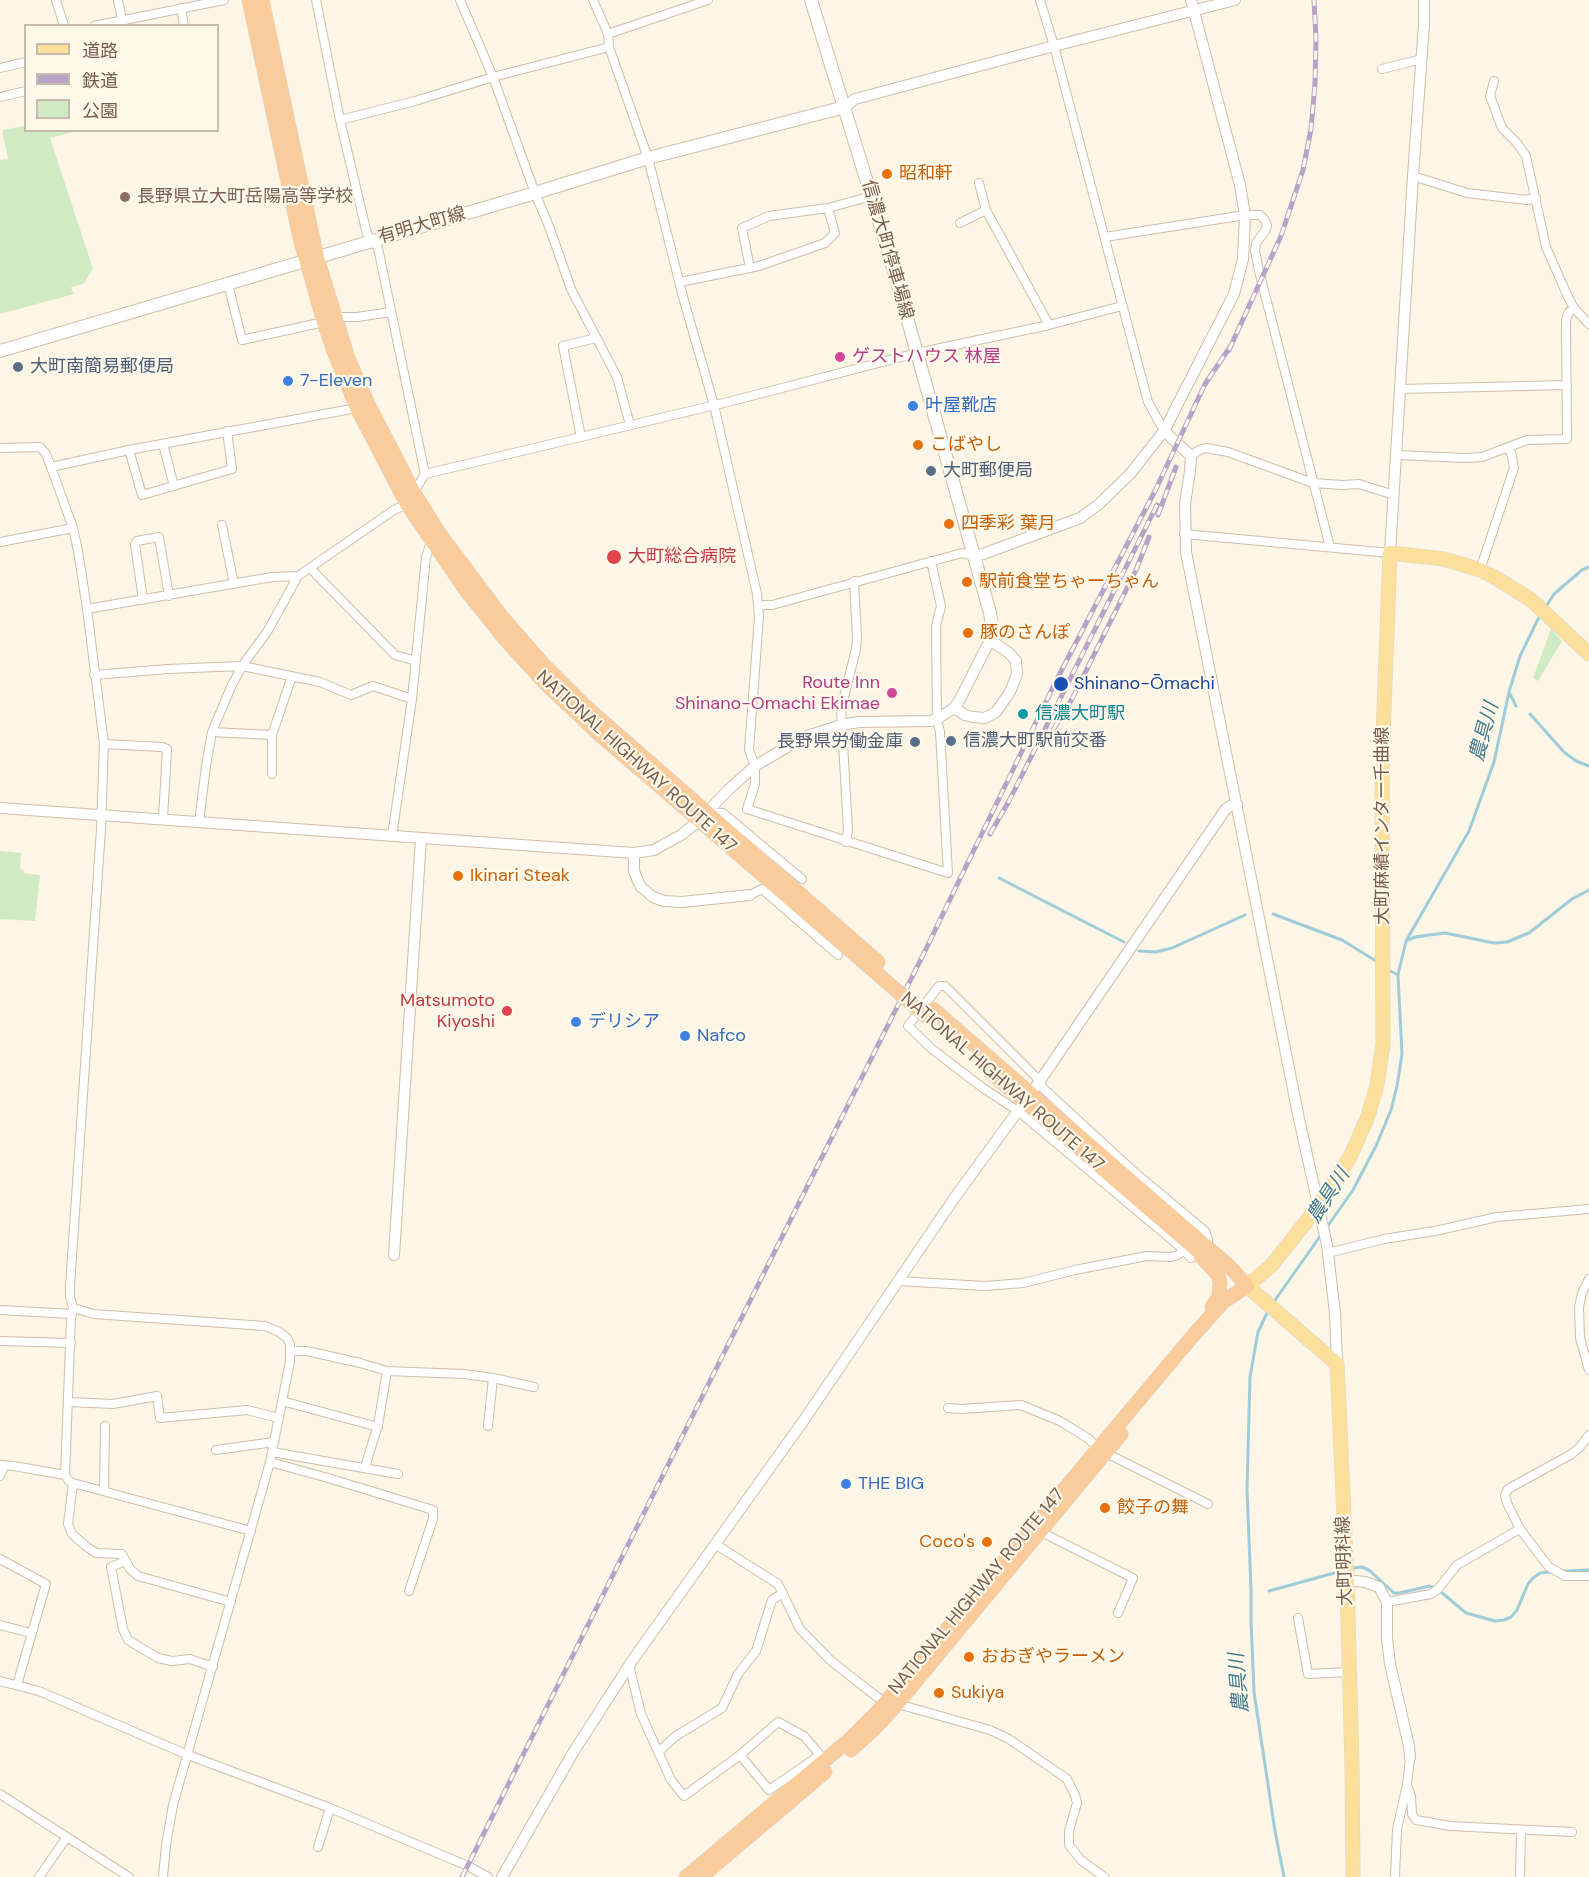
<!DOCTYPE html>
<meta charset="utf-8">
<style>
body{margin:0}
#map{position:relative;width:1589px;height:1877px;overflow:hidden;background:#fdf5e5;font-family:"DM Sans","Noto Sans JP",sans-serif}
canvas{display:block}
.legend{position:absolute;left:24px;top:24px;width:195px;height:108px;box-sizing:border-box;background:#fff9ec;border:2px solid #c8baab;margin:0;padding:8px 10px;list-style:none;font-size:18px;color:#765c49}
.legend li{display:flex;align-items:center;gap:12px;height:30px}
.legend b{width:30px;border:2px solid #c8baab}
</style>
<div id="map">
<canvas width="1589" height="1877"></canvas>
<ul class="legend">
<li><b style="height:8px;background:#fddf9c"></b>道路</li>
<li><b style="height:8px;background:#b8a3c7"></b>鉄道</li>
<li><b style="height:16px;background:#d0ebc3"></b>公園</li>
</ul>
</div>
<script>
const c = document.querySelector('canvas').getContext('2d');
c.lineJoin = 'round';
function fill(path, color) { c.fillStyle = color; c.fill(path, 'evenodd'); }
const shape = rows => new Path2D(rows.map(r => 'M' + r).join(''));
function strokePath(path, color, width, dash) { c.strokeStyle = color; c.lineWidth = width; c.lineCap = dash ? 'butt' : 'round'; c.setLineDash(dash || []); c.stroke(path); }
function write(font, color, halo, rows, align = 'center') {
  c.font = font + ' "DM Sans","Noto Sans JP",sans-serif'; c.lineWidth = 4.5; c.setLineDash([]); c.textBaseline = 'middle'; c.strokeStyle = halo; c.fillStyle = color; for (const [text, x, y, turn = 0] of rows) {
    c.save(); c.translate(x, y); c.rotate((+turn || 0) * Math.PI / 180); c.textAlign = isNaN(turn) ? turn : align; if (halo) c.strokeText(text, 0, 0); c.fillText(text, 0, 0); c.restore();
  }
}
fill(shape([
 [25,126,26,130,76,131,50,138,93,269,83,284,71,287,74,294,0,314,0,160,8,159,2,130],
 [1551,629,1562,641,1538,681,1533,678],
 [0,851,21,853,20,869,24,870,24,873,40,875,35,921,0,919]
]), '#d0ebc3');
strokePath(shape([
 [1545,608,1554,594,1582,570,1589,567],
 [1510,694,1516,706],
 [1530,714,1564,752,1576,761,1589,766],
 [999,878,1124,942],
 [1273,914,1342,940,1376,961],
 [1408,940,1415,937,1445,933,1494,943,1507,942,1529,933,1572,899,1589,890],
 [1139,951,1156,952,1172,948,1245,915],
 [1390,971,1398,975],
 [1327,1227,1353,1190,1376,1146,1391,1110,1397,1086,1402,1054,1398,975,1406,941,1469,831,1494,762,1509,692,1520,656,1541,613],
 [1273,1303,1321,1235],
 [1268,1311,1258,1332,1250,1377,1247,1489,1251,1589,1251,1621,1254,1692,1275,1831,1284,1877],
 [1354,1568,1362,1567,1369,1570,1394,1593,1399,1593,1430,1586,1441,1592,1466,1613,1495,1621,1504,1620,1511,1617,1517,1610,1528,1584,1533,1578,1540,1573,1551,1572],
 [1564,1571,1589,1570],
 [1269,1591,1338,1572]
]), '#9fccd9', 3);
const minor = shape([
 [56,0,64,26],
 [118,0,123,25],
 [460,0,493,77,535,193,550,229,571,289,617,377,630,425],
 [1040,0,1054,46,1148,402,1164,431],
 [181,8,184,26],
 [94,26,224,0],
 [608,34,708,0],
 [609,47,648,158,683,297,714,405,757,594,759,617,749,750,755,766,755,784,747,809,948,873,940,732,937,719,936,626,941,606,931,561],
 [0,68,26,62],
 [1382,69,1422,59],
 [1494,81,1490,96,1502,128,1517,143,1526,156,1546,247,1568,297,1574,308,1589,324],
 [0,97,26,91],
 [340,120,415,101,493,77,609,47,608,34,593,0],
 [1413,176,1467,193,1527,200,1536,198],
 [979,183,986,210,1049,325],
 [960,223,986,210],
 [1105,237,1245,215,1260,215,1265,220,1267,226,1265,231,1256,243,1255,251,1259,271,1330,547],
 [750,268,742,228,769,216,828,208,872,196],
 [680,282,759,266,825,243,835,233,828,208],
 [228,284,242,340,324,322],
 [335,317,357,317,391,312],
 [1400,389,1567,385],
 [581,437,563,346,596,338],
 [163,444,174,486],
 [0,448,40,447,46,454,51,467,73,528,78,551,87,609,104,744,101,829,70,1286,70,1297,73,1308,71,1319,65,1475],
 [129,450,142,495,232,469,227,431],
 [1397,455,1465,458,1482,457,1527,440,1567,439,1566,320,1569,312,1574,308],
 [1191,456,1199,450,1206,448,1228,452,1313,483,1342,485,1359,484,1394,495],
 [51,467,129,450,357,408],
 [425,474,728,402,917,353,1049,325,1122,306],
 [222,525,234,584],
 [1184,534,1390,553],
 [0,542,73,528],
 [310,568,395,655,416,661],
 [1480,570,1514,468,1512,456,1509,448],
 [143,600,135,544,137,541,159,537,169,596],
 [758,605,772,605,962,553,974,556],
 [87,609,272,577,298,576],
 [94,675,168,669,242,666,320,682,351,695,373,686,412,699],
 [212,732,272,735,292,676],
 [272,735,272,774],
 [104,744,162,747,167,749,163,818],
 [708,812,723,813,802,879],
 [199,822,206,766,212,732,231,687,242,666,267,632,298,576,394,510,407,504,425,474,378,248,367,234,340,120,316,0],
 [392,836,412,699,426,557,432,539],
 [846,842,848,830,841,709,856,649,857,638,854,581],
 [750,895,762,889,838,955],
 [1199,1252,1191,1258,1184,1250,1018,1111,983,1088,932,1049,908,1026,939,986,945,986,1036,1077,1044,1089,1132,1170,1205,1231,1208,1239,1208,1244,1206,1246],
 [1328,1253,1384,1239,1435,1231,1497,1217,1589,1209],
 [1589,1279,1582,1293,1579,1307,1580,1338,1589,1370],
 [898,1281,985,1286,1023,1283,1075,1270,1147,1256,1171,1257,1178,1255,1184,1250],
 [73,1308,94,1314,265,1326,279,1332,287,1338,290,1344,290,1361,270,1462,173,1805,166,1845,163,1877],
 [0,1310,72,1314],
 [0,1341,71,1343],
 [291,1351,307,1351,360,1363,387,1371,464,1374,493,1378,534,1387],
 [282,1401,378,1427],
 [69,1402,113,1404,157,1396,160,1418,247,1410,279,1418],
 [948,1408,961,1409,1021,1405,1060,1421,1089,1439,1097,1448],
 [488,1426,493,1378],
 [1589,1435,1579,1448,1570,1455,1508,1489,1505,1495,1507,1503,1520,1529,1549,1567,1565,1576,1589,1576],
 [216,1450,274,1442],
 [272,1452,398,1474],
 [1106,1452,1112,1456,1208,1504],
 [270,1462,328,1478,433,1510,433,1519,409,1591],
 [0,1465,14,1466,65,1475,68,1480,73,1483,251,1531],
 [365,1467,378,1425,387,1371],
 [0,1476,4,1466],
 [73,1483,68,1524,72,1534,87,1547,96,1553,122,1554,130,1569,138,1576,231,1602],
 [104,1491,105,1426],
 [1041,1530,1047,1535,1133,1578,1118,1613],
 [715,1544,778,1584,800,1629,830,1660,877,1697,887,1701,990,1730,1009,1739,1067,1779,1075,1795,1077,1803,1069,1831,1069,1845,1081,1860,1104,1877],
 [0,1559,46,1584,17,1685],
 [125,1561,111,1567,123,1629,128,1640,158,1658,172,1661,190,1659,213,1667],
 [1387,1602,1431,1594,1438,1589,1457,1565,1520,1529],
 [1298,1618,1308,1674,1349,1672],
 [0,1625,31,1633],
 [629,1665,641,1714,671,1780,684,1796,740,1755,778,1722,804,1736,820,1755,769,1790,740,1755],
 [0,1681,39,1691,188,1755,330,1808,468,1866,488,1877],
 [658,1752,676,1736,722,1708,738,1674,756,1651,772,1600,783,1593],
 [1407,1785,1411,1796,1412,1814,1416,1820,1450,1826,1572,1832],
 [0,1794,129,1877],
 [318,1847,330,1808],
 [39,1877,67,1837],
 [1395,1877,1397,1829,1407,1785,1410,1758],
 [1520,1877,1521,1830]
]);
const tertiary = shape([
 [845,107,855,99,1054,46,1235,0],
 [1164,431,1191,456,1190,471,1185,504,1186,552,1299,1119,1327,1245,1335,1313,1337,1364],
 [1390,553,1413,176,1424,24,1424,0],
 [974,556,983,554,1080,518,1098,505,1130,474,1164,431,1234,294,1243,259,1245,215,1240,185,1191,0],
 [0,808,634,853,654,850,681,835,700,820,728,790,755,766,804,737,841,725,859,722,931,721,937,719,954,708,959,701,990,640,1009,653,1016,661,1017,674,1010,692,996,712,985,718,973,717,965,715,954,708],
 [634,853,634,871,638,881,641,887,653,897,664,901,682,902,750,895],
 [1035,1088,1225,810,1230,806,1237,804],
 [394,1255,421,838],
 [1347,1580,1365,1582,1379,1587,1387,1602,1387,1638,1390,1664,1409,1746,1410,1758],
 [502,1877,574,1751,634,1658,804,1420,953,1200,1020,1108]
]);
const secondary = shape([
 [811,0,888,250,990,613,992,624,990,640],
 [0,351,535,193,648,158,845,107]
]);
const primary = shape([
 [1353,1877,1352,1764,1347,1580,1337,1364,1247,1286,1271,1266,1306,1222,1333,1183,1350,1157,1359,1137,1368,1116,1377,1085,1383,1044,1382,761,1390,553,1444,559,1480,570,1494,577,1530,599,1589,654]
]);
const trunk = shape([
 [249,0,300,238,324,322,333,349,357,408,407,504,465,589,505,639,544,682,599,734,873,970],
 [262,0,317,258,348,358,368,404,414,493,439,533,502,617,543,664,586,707,878,962],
 [933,1009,1230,1267,1247,1286],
 [989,1071,1206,1258],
 [1200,1255,1218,1275,1220,1282,1219,1297,1212,1307],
 [851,1750,878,1725,897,1704,1121,1434],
 [686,1877,849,1740,879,1710,1191,1338,1223,1302,1247,1286],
 [701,1877,825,1772]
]);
strokePath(minor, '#cfbdab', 10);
strokePath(tertiary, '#cfbdab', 12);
strokePath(secondary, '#d2bea8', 14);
strokePath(primary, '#dbd5d0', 15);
strokePath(trunk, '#dbd5d0', 15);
strokePath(minor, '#fff', 8);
strokePath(tertiary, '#fff', 10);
strokePath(secondary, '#fff', 12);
strokePath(primary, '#fddf9c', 14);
strokePath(trunk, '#facc9b', 14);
const rail = shape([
 [1229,350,1281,236,1303,170,1311,129,1315,84,1316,38,1314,0],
 [1158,515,1176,467],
 [1053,730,1072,699,1136,570,1149,537],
 [990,834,1009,801,1157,505],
 [462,1877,923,955,1056,681,1156,489,1205,384,1232,344]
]);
strokePath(rail, '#b8a3c7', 5);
strokePath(rail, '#fff9ec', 3, [9]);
const trunkBridge = shape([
 [873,970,928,1018]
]);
strokePath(trunkBridge, '#dbd5d0', 15, []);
strokePath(trunkBridge, '#facc9b', 14);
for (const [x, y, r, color] of [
 [887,174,6,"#e8710a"],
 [125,197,6,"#8d6e63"],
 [840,357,6,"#d1479c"],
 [18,367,6,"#5c6f8a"],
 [288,381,6,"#3f7fe0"],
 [913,406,6,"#3f7fe0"],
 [918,445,6,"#e8710a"],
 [931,471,6,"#5c6f8a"],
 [949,524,6,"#e8710a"],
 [614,557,8,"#e0444e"],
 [967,582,6,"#e8710a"],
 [968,633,6,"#e8710a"],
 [1061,684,8,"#1a4fb4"],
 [892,693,6,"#d1479c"],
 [1023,714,6,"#0f9aa8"],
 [951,741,6,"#5c6f8a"],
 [915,742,6,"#5c6f8a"],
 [458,876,6,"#e8710a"],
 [507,1011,6,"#e0444e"],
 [576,1022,6,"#3f7fe0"],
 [685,1036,6,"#3f7fe0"],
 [846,1484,6,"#3f7fe0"],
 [1105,1508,6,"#e8710a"],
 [987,1542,6,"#e8710a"],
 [969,1657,6,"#e8710a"],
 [939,1693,6,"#e8710a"]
]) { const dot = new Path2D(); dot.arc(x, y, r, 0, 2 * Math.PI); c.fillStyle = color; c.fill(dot); strokePath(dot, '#fff9ec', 2); }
write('18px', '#c56008', '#fff9ec', [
 ["昭和軒",899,174],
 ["こばやし",930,445],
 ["四季彩 葉月",961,524],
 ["駅前食堂ちゃーちゃん",979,582],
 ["豚のさんぽ",980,633],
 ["Ikinari Steak",470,876],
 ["餃子の舞",1117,1508],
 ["Coco's",975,1542,"right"],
 ["おおぎやラーメン",981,1657],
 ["Sukiya",951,1693]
], 'left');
write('18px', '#785e54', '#fff9ec', [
 ["長野県立大町岳陽高等学校",137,197]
], 'left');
write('18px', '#765c49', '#fff9ec', [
 ["有明大町線",422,226,-16],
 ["信濃大町停車場線",887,250,74],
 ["NATIONAL HIGHWAY ROUTE 147",636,762,42],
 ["大町麻績インター千曲線",1383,826,-90],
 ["NATIONAL HIGHWAY ROUTE 147",1002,1082,41],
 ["大町明科線",1345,1561,-92],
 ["NATIONAL HIGHWAY ROUTE 147",977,1592,-50]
]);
write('18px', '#b23c85', '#fff9ec', [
 ["ゲストハウス 林屋",852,357],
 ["Route Inn",880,683,"right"],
 ["Shinano-Omachi Ekimae",880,704,"right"]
], 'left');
write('18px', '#4e5e75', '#fff9ec', [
 ["大町南簡易郵便局",30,367],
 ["大町郵便局",943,471],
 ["信濃大町駅前交番",963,741],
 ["長野県労働金庫",903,742,"right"]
], 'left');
write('18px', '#366cbe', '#fff9ec', [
 ["7-Eleven",300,381],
 ["叶屋靴店",925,406],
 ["デリシア",588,1022],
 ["Nafco",697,1036],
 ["THE BIG",858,1484]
], 'left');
write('18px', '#be3a42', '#fff9ec', [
 ["大町総合病院",628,557],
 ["Matsumoto",495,1001,"right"],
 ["Kiyoshi",495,1022,"right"]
], 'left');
write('18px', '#164399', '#fff9ec', [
 ["Shinano-Ōmachi",1074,684]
], 'left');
write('18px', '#0d838f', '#fff9ec', [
 ["信濃大町駅",1035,714]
], 'left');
write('italic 20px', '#427a8b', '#fff9ec', [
 ["農具川",1485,732,-75],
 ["農具川",1329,1196,-57],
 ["農具川",1240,1683,-95]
]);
</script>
